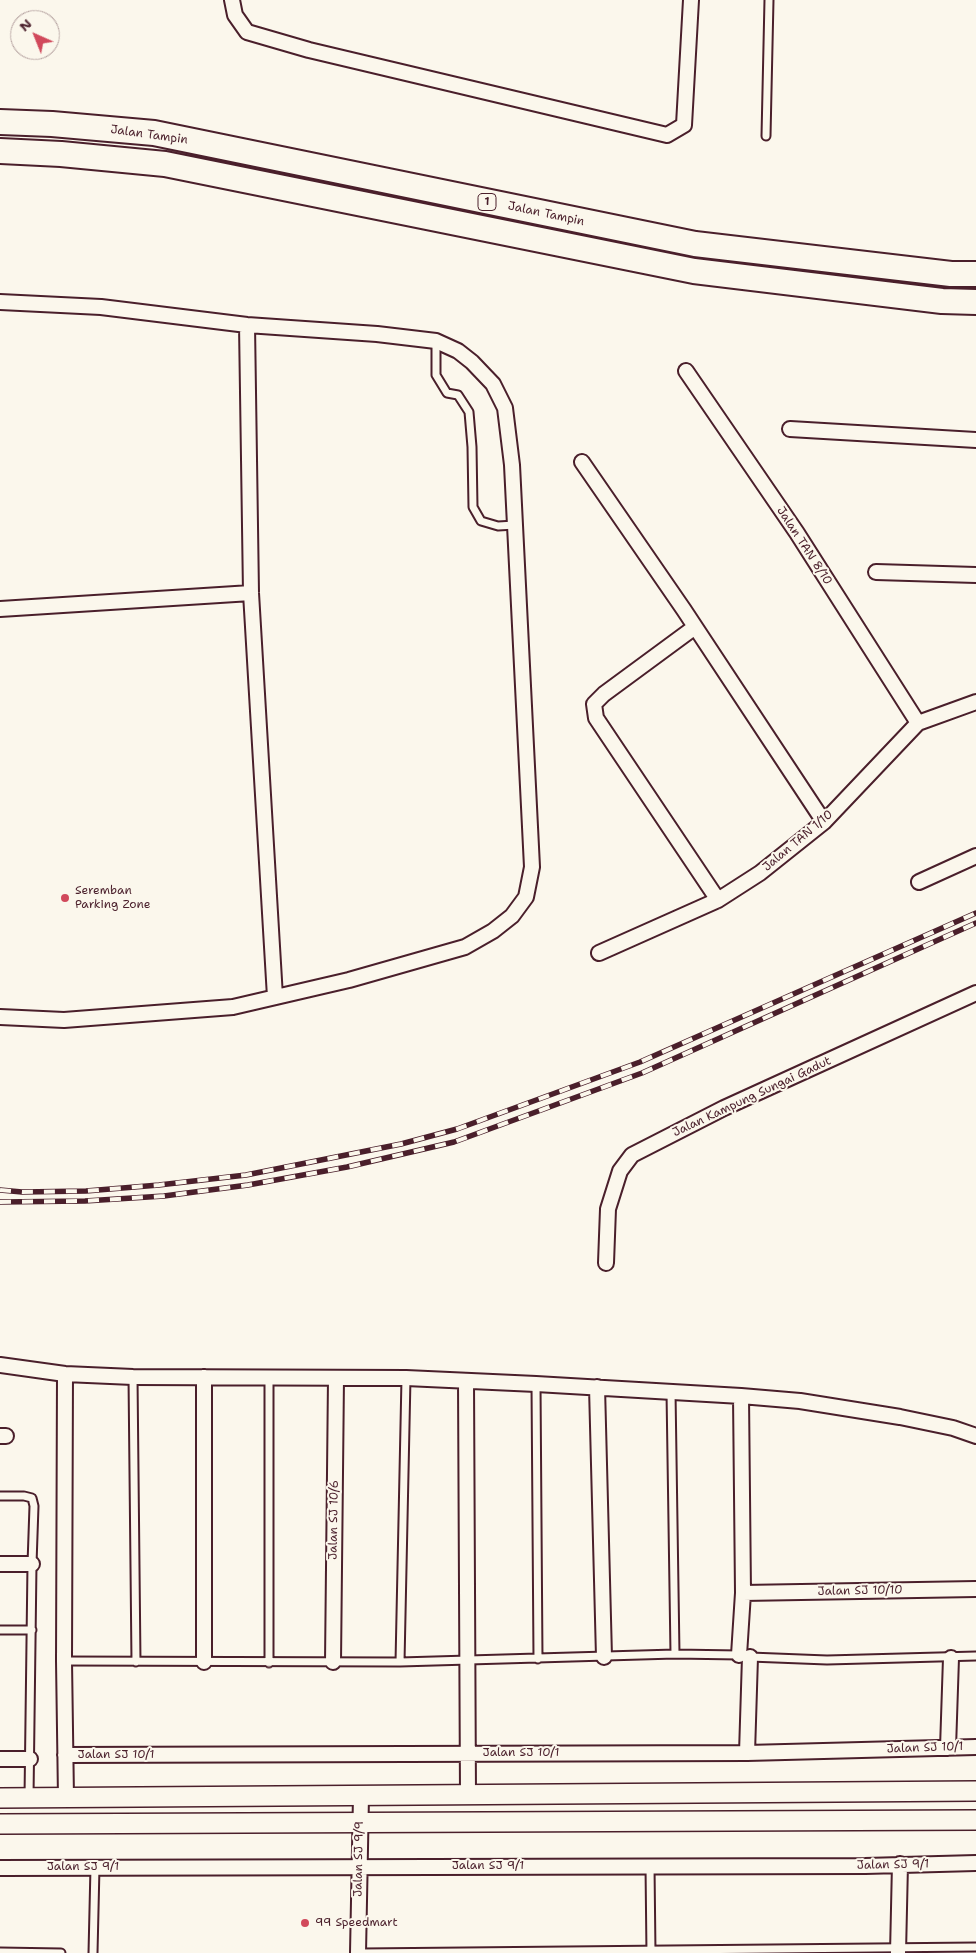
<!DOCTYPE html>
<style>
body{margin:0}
#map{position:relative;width:976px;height:1953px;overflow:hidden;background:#fbf7ec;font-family:"Shantell Sans",sans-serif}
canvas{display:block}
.north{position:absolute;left:10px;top:10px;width:50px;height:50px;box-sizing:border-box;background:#fbf7ec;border:1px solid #b4a19f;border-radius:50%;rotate:316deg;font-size:14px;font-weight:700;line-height:20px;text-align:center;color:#4a1f2b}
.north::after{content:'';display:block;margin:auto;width:18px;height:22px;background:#d1495b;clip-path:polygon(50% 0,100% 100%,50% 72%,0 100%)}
</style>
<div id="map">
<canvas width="976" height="1953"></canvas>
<div class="north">N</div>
</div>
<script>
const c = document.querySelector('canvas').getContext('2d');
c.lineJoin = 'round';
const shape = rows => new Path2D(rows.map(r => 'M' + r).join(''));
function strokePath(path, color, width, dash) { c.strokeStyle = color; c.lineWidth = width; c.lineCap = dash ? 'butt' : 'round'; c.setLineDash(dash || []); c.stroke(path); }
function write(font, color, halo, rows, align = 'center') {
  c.font = font + ' "Shantell Sans",sans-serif'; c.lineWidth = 4; c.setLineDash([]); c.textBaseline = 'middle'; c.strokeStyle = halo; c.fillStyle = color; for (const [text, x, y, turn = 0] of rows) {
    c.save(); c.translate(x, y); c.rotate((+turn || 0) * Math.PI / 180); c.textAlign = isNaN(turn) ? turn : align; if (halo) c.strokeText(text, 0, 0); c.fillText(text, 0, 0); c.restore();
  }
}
const lane = shape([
 [766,136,769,0],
 [436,341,436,375,447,393,458,395,469,412,472,447,473,507,481,521,498,526,515,525],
 [133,1377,136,1662],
 [536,1384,538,1659],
 [671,1392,675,1654],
 [0,1496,24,1496,32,1498,34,1506,32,1564,29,1797],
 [0,1630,32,1630],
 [64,1661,400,1662,675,1654,739,1655,750,1657,827,1660,976,1656],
 [400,1662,406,1378],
 [269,1663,269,1378],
 [650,1866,651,1953],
 [0,1952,61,1953],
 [93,1953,95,1867],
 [362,1953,976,1947]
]);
const street = shape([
 [232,0,235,15,247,32,309,50,667,135,684,125,691,0],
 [0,302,101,307,247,325,377,334,436,341,458,351,472,362,493,384,505,408,512,465,532,867,526,897,512,916,493,931,465,947,349,980,233,1007,64,1020,0,1017],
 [247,325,251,593,275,997],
 [686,371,797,533,918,723],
 [790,429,976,440],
 [582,462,684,610,824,822],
 [876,572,976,575],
 [0,609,251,593],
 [695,627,604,694,594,704,596,718,718,900],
 [919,882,976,856],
 [599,953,718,900,760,873,824,822,918,723,976,702],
 [606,1263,608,1209,620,1171,632,1155,724,1108,976,993],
 [0,1365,65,1374,133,1377,406,1378,536,1384,741,1396,800,1401,900,1417,953,1428,976,1436],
 [65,1374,64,1661,66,1798],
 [466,1381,468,1795],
 [597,1387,604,1657],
 [0,1436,6,1436],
 [0,1564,32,1564],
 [743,1593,976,1589],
 [739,1655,743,1593,741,1396],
 [204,1662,204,1377],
 [333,1662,336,1378],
 [948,1748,951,1658],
 [747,1753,750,1657],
 [65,1755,747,1753,976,1747],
 [0,1759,30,1759],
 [0,1868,865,1866,976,1863],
 [358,1953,361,1796],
 [898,1953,900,1864]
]);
const secondary = shape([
 [0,1798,976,1791],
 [0,1824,976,1820]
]);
const highway = shape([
 [0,122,52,124,154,133,695,244,951,274,976,274],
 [0,151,61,154,165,164,694,271,942,301,976,302]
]);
strokePath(lane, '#4a1f2b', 11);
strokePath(street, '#4a1f2b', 18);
strokePath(secondary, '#4a1f2b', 22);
strokePath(highway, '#4a1f2b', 28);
strokePath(lane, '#fbf7ec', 7);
strokePath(street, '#fbf7ec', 14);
strokePath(secondary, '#fbf7ec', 19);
strokePath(highway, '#fbf7ec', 24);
const rail = shape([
 [0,1190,22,1192,86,1191,159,1185,246,1175,401,1144,457,1129,640,1062,976,913],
 [0,1202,85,1201,164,1196,248,1185,347,1167,454,1142,642,1073,976,923]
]);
strokePath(rail, '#4a1f2b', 5.5);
strokePath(rail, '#fbf7ec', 4, [11]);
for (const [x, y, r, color] of [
 [65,898,5,"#d1495b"],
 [305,1923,5,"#d1495b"]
]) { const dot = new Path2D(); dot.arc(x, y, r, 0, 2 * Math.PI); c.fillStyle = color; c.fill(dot); strokePath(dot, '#fbf7ec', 2); }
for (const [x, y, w] of [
 [487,202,18]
]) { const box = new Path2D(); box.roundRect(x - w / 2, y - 8.5, w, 17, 4); c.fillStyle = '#fbf7ec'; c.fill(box); strokePath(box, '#4a1f2b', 1); }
write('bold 11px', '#4a1f2b', null, [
 ["1",487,202]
]);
write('12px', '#4a1f2b', '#fbf7ec', [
 ["Jalan Tampin",149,135,8],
 ["Jalan Tampin",546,214,12],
 ["Jalan TAN 8/10",804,546,57],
 ["Jalan TAN 1/10",798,841,-40],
 ["Jalan Kampung Sungai Gadut",752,1097,-25],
 ["Jalan SJ 10/6",334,1520,-89],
 ["Jalan SJ 10/10",860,1591,-1],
 ["Jalan SJ 10/1",925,1748,-2],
 ["Jalan SJ 10/1",521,1753],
 ["Jalan SJ 10/1",116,1755],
 ["Jalan SJ 9/9",359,1859,-89],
 ["Jalan SJ 9/1",893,1865,-1],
 ["Jalan SJ 9/1",488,1866],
 ["Jalan SJ 9/1",83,1867]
]);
write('12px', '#4a1f2b', '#fbf7ec', [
 ["Seremban",75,891],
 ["Parking Zone",75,905],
 ["99 Speedmart",315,1923]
], 'left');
</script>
